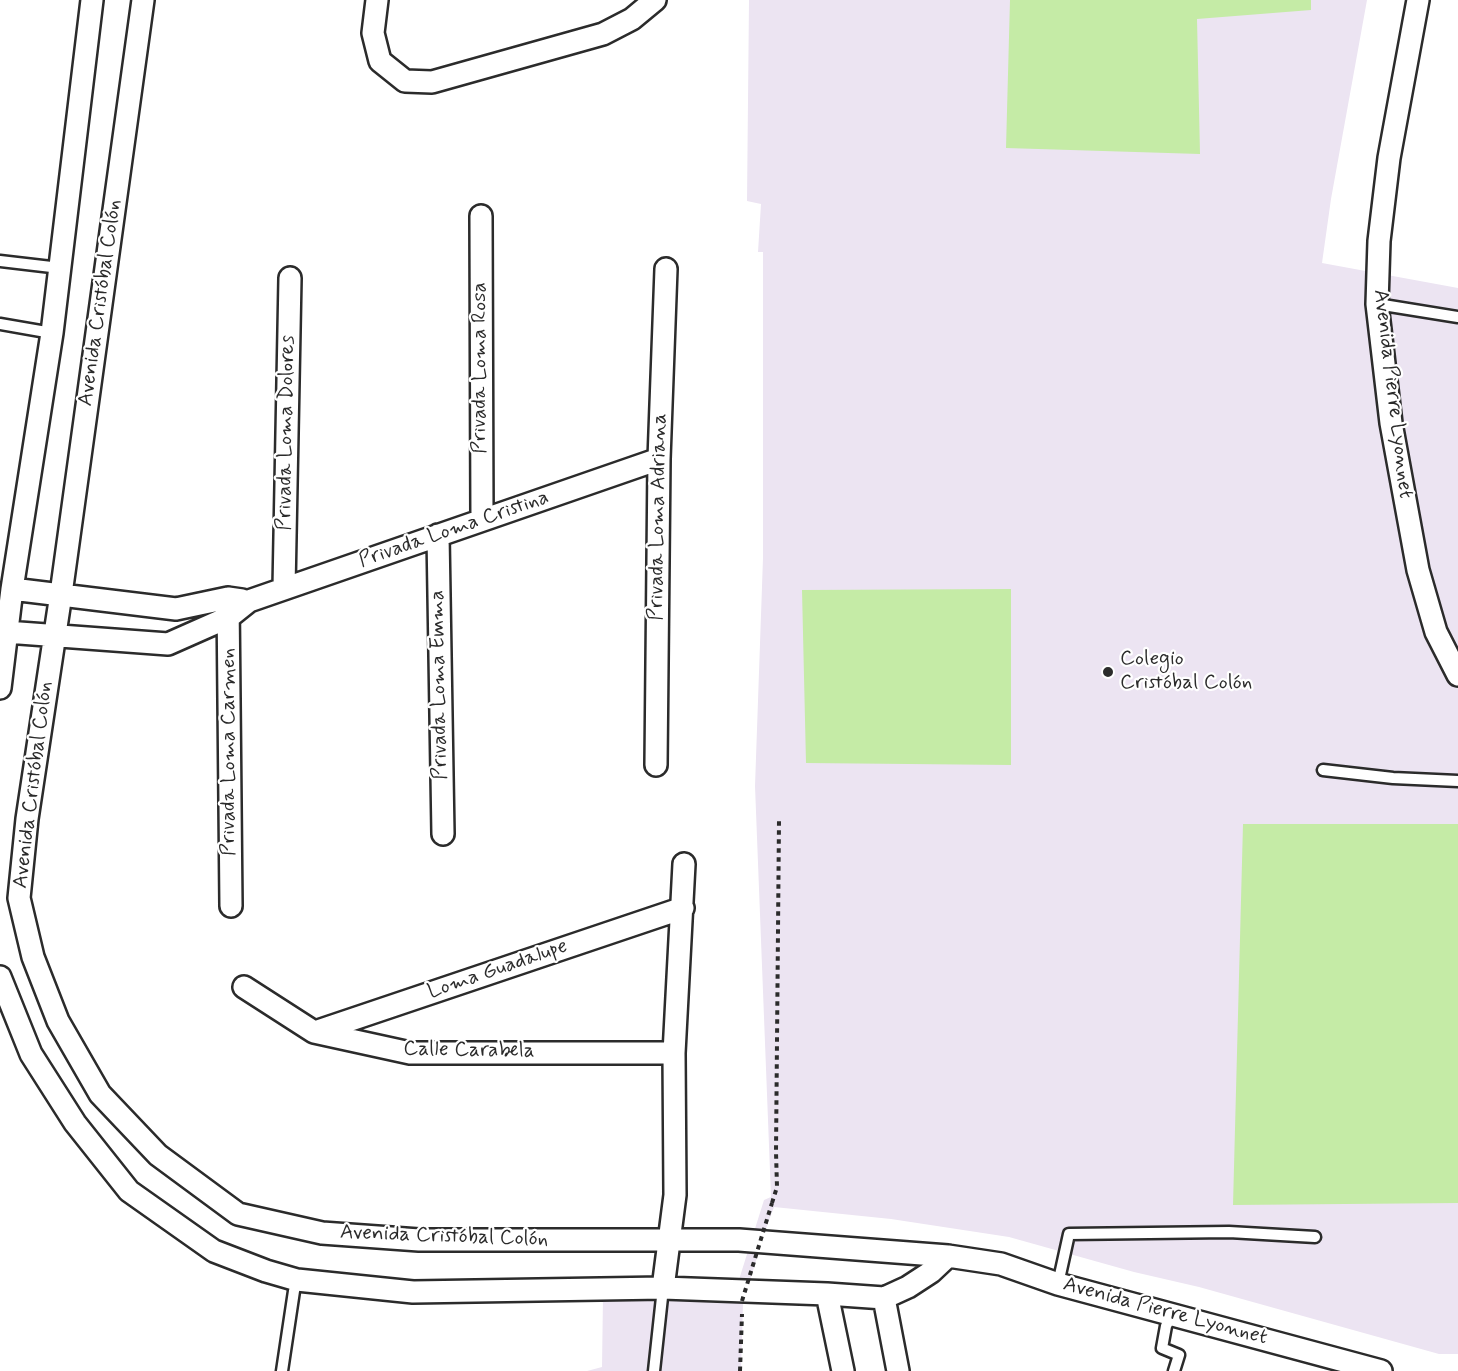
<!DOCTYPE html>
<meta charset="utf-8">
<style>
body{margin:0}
canvas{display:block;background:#fff}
</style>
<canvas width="1458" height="1371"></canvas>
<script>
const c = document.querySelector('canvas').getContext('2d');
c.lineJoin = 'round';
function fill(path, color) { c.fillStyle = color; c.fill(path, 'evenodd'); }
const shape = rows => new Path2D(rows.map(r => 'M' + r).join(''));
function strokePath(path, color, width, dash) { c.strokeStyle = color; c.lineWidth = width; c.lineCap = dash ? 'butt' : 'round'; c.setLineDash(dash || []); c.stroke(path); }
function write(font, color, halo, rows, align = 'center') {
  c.font = font + ' Mynerve,sans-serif'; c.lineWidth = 4.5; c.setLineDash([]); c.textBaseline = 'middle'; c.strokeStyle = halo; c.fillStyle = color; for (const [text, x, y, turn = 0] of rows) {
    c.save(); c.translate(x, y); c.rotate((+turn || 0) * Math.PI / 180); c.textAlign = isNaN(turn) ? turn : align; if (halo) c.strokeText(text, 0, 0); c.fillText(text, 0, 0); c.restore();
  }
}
fill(shape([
 [749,0,1367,0,1331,199,1322,263,1458,288,1458,1354,1439,1354,1199,1287,1134,1272,1009,1237,891,1219,774,1207,765,1231,743,1304,741,1371,587,1371,602,1367,603,1296,737,1286,764,1200,771,1197,755,786,763,558,763,252,758,252,761,204,747,201]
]), '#ece4f2');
fill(shape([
 [1010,0,1311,0,1311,10,1197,19,1200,154,1006,148],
 [1011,589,1011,765,806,763,802,590],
 [1243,824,1458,824,1458,1203,1233,1205]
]), '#c5eba6');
const service = shape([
 [0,261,60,268],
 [1377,304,1458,317],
 [0,324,52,333],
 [1323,770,1393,778,1458,781],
 [1058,1284,1069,1234,1229,1232,1315,1237],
 [1172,1314,1166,1326,1162,1348,1179,1355,1174,1371],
 [282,1371,294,1291,297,1280],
 [654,1371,663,1288]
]);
const minor = shape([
 [143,0,61,594,27,819,19,898,33,957,58,1021,100,1094,158,1155,238,1214,322,1233,419,1240,739,1240,948,1256,1001,1264,1058,1284,1381,1371],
 [377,0,373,33,380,61,405,81,432,82,603,34,632,19,655,0],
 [1418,0,1389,158,1379,241,1377,304,1391,423,1418,570,1436,632,1458,675],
 [481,216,482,520],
 [438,535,443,834],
 [284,588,290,278],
 [12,589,176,609,228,598,242,600],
 [228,598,231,906],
 [6,632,168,644,229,617,249,601,659,459],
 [0,688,12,589,52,333,92,0],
 [656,765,659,459,666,269],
 [0,977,31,1054,75,1123,129,1191,214,1251,266,1271,297,1280,413,1292,663,1288,827,1294,884,1298],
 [244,987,314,1032,410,1053,674,1053],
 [315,1032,683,908],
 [663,1288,675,1195,674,1053,684,864],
 [827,1294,843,1371],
 [898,1371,884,1298,908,1287,931,1272,948,1256]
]);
strokePath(service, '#2b2b2b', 15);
strokePath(minor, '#2b2b2b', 26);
strokePath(shape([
 [772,1203,777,1187,776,1152,779,820],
 [740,1371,742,1314]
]), '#2b2b2b', 4, [4.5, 4.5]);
strokePath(service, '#fff', 10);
strokePath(minor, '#fff', 21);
strokePath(shape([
 [742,1301,772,1203]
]), '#2b2b2b', 4, [4.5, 4.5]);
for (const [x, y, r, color] of [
 [1108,672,6,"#2b2b2b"]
]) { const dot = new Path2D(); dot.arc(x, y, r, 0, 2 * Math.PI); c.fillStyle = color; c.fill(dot); strokePath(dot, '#fff', 2); }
write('21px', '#2b2b2b', '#fff', [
 ["Avenida Cristóbal Colón",101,303,-82],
 ["Privada Loma Rosa",481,368,-90],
 ["Avenida Pierre Lyonnet",1392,394,83],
 ["Privada Loma Dolores",287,433,-89],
 ["Privada Loma Adriana",659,517,-89],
 ["Privada Loma Cristina",454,530,-19],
 ["Privada Loma Emma",440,685,-91],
 ["Privada Loma Carmen",230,752,-90],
 ["Avenida Cristóbal Colón",34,785,-83],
 ["Loma Guadalupe",498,970,-19],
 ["Calle Carabela",469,1051,1],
 ["Avenida Cristóbal Colón",444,1237,2],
 ["Avenida Pierre Lyonnet",1165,1312,15]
]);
write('21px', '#2b2b2b', '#fff', [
 ["Colegio",1120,660],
 ["Cristóbal Colón",1120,684]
], 'left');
</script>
